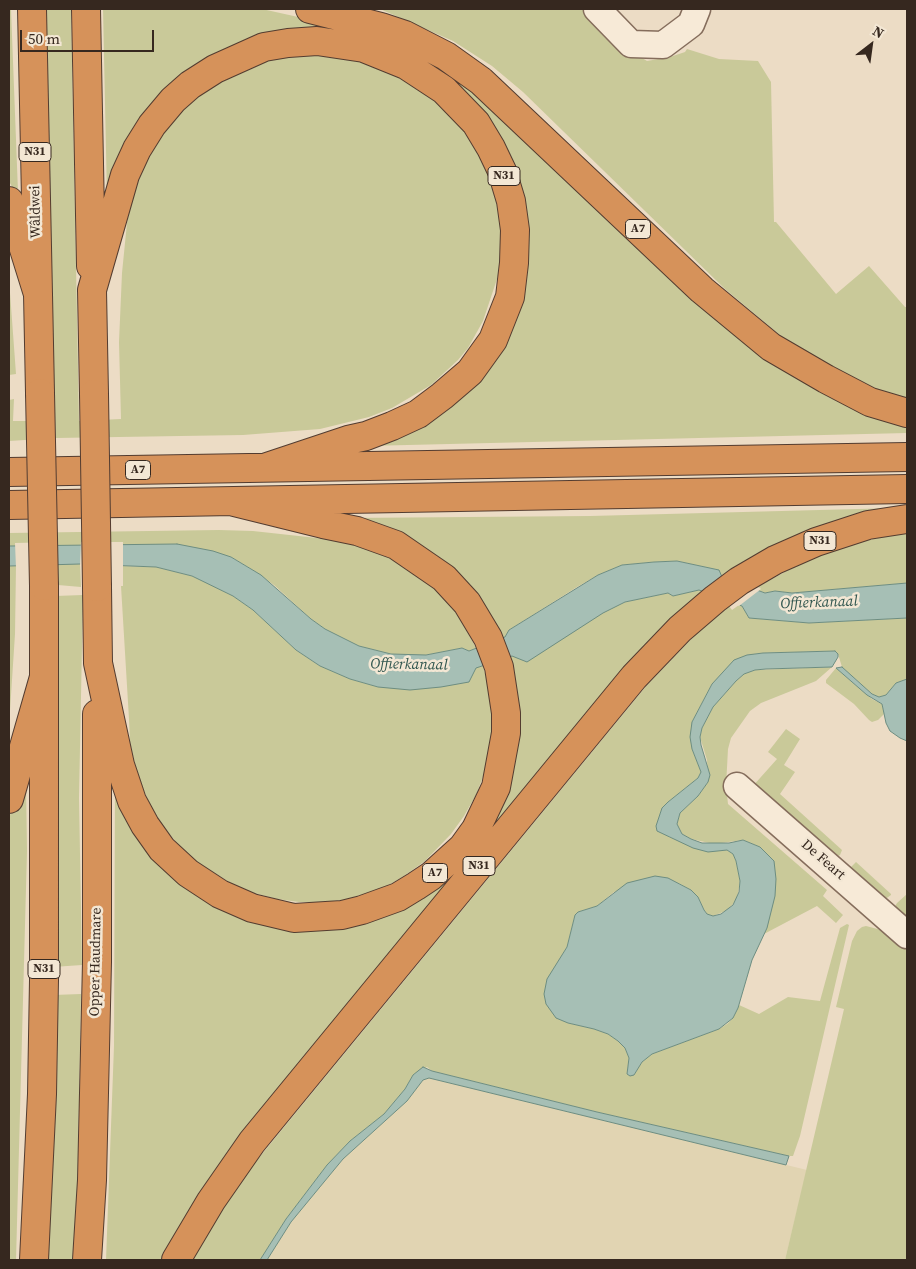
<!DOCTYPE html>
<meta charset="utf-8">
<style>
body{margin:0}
#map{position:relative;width:916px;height:1269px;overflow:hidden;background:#ecdcc5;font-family:"Source Serif 4",serif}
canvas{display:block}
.frame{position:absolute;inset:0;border:10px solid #36281f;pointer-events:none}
.north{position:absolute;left:846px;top:20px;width:50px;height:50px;-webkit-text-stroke:4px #f3e7d4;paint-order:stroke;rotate:30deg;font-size:14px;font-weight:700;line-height:20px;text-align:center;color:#36281f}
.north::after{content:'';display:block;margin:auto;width:18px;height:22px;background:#36281f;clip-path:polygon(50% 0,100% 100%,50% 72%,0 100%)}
.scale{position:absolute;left:20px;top:30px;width:134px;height:22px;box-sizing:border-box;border:2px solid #36281f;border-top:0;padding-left:6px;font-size:15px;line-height:18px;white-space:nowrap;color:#36281f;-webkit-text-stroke:4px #f3e7d4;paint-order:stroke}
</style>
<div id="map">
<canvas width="916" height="1269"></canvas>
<div class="frame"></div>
<div class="north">N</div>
<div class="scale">50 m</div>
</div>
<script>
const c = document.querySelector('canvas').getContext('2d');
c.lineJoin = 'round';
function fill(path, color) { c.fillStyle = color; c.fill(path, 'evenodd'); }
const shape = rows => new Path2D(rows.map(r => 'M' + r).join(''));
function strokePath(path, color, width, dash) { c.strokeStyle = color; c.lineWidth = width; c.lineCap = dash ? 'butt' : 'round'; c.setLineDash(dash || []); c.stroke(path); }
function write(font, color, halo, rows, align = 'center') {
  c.font = font + ' "Source Serif 4",serif'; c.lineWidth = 5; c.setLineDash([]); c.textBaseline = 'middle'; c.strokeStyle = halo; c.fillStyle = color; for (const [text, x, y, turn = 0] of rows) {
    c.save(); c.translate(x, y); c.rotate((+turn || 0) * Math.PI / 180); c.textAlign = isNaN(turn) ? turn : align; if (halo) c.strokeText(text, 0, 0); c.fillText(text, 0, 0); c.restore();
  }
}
fill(shape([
 [429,1078,807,1170,785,1260,267,1260,291,1222,343,1159,407,1101,423,1080]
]), '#e1d4b2');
fill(shape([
 [9,9,11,9,18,192,15,193,9,181],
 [41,9,71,9,79,421,121,419,119,342,122,273,127,223,132,199,147,157,159,134,183,107,236,68,301,51,387,64,448,110,471,139,496,191,504,248,501,267,483,321,468,348,458,360,431,385,392,408,369,417,320,429,243,435,56,438,9,441,9,400,14,399,13,421,55,421],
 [103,9,262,9,393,38,518,117,875,418,907,428,907,433,366,446,481,365,518,205,420,61,234,46,107,197],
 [380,9,584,9,632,52,647,61,670,57,685,52,687,49,719,59,758,61,771,82,774,222,776,222,836,294,869,266,905,307,907,307,907,402,874,390,800,352,725,289,523,92,492,66,453,41],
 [9,279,16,374,9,375],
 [896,508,722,577,718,570,677,561,654,562,622,565,598,575,577,587,509,630,506,637,497,640,487,621,348,518,590,516],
 [219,530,253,531,335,540,365,547,385,555,403,565,435,589,459,616,476,648,469,651,462,648,426,655,412,655,391,654,359,646,325,629,311,619,274,585,248,567,231,557,131,545,9,546,9,533],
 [907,532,907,583,792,593,775,591,765,593,758,590,761,588,757,587,798,565,819,556,864,541],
 [58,564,80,564,81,587,58,585],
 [9,566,16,566,15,634,9,726],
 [123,566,156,567,192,576,211,584,233,596,253,610,296,650,320,666,350,679,378,687,483,666,489,688,492,711,492,733,489,754,484,774,476,795,464,816,451,834,425,861,404,876,387,886,368,893,344,900,320,902,299,902,277,899,254,893,232,884,194,860,176,842,163,826,152,808,143,789,135,765,130,742,129,719,121,586,123,586],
 [699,590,704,592,169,1260,106,1260,114,1046,115,778,197,888,357,917,484,826,504,659,625,602,668,593,673,596],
 [83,595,79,798,82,965,53,967,55,596],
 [739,605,742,606,749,618,809,623,907,618,907,679,896,683,886,695,879,697,872,694,842,667,838,654,835,651,763,653,755,654,712,684,692,722,692,749,701,772,698,778,668,802,660,813,669,837,727,850,733,854,736,861,740,881,737,899,728,910,713,916,707,914,704,910,698,897,691,890,678,883,614,892,597,906,578,912,575,915,567,947,562,955,568,1023,594,1029,608,1034,618,1041,625,1048,629,1058,627,1074,634,1075,642,1062,652,1054,719,1029,727,1024,733,1018,739,1005,759,1014,788,997,820,1001,840,928,847,924,849,925,800,1136,793,1156,789,1156,597,1112,432,1071,427,1067,413,1075,405,1089,384,1114,350,1141,327,1165,286,1219,260,1260,192,1260,207,1232,239,1182,647,685,700,630,729,606,732,610],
 [832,667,816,681,761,703,750,711,731,738,728,749,726,786,728,804,827,890,823,896,843,915,836,923,817,906,764,934,767,928,760,847,743,840,714,844,691,839,682,834,677,824,680,813,698,796,708,782,707,760,700,737,702,728,713,707,736,681,744,674,755,670],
 [836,668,872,699,882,704,884,714,878,720,872,722,869,720,854,704,826,683,826,680],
 [786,729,800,739,784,765,795,772,780,794,842,850,840,855,833,859,752,787,777,759,768,752],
 [26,782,27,851,16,1260,9,1260,9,817],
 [856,862,891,894,891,895,884,900,849,869],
 [907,894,907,925,894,908,897,903],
 [866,926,893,933,907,942,907,1260,785,1260,844,1009,836,1007,852,941,857,931,862,927],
 [81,994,77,1215,74,1260,47,1260,53,995]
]), '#c9c999');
const water = shape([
 [177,544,213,551,231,557,261,575,311,619,325,629,359,646,391,654,426,655,462,648,469,651,505,637,509,630,598,575,622,565,654,562,677,561,719,570,722,577,765,593,775,591,792,593,907,583,907,618,809,623,749,618,742,606,699,590,673,596,668,593,625,602,603,613,527,662,512,656,476,668,469,682,441,687,410,690,378,687,350,679,320,666,296,650,253,610,233,596,192,576,156,567,80,564,9,566,9,546,177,544],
 [835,651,838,654,838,657,832,667,766,669,755,670,744,674,736,681,713,707,702,728,700,737,701,745,710,775,708,782,698,796,680,813,677,824,682,834,691,839,702,843,729,843,743,840,760,847,774,861,776,879,775,896,767,928,752,960,738,1008,733,1018,719,1029,652,1054,642,1062,634,1075,630,1076,627,1074,629,1058,625,1048,618,1041,608,1034,594,1029,568,1023,556,1018,546,1004,544,994,547,979,567,947,575,915,578,912,597,906,627,883,655,876,668,878,691,890,698,897,704,910,707,914,713,916,721,914,733,905,739,892,740,881,736,861,733,854,727,850,708,852,693,848,657,831,656,826,662,808,668,802,698,778,701,772,692,749,690,737,692,722,712,684,734,660,747,655,763,653,835,651],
 [842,667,872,694,879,697,886,695,896,683,907,679,907,741,900,738,890,731,886,723,882,704,867,695,836,668,842,667],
 [423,1067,432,1071,597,1112,789,1156,786,1165,429,1078,423,1080,407,1101,343,1159,291,1222,267,1260,260,1260,286,1219,327,1165,350,1141,384,1114,405,1089,413,1075,423,1067]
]);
fill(water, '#a6bfb5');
strokePath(water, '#6d8d81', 1);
fill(shape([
 [58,542,58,567,16,568,15,543],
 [81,542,123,542,123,568,80,566],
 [727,576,761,589,739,606,715,599]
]), '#ecdcc5');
const minor = shape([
 [597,9,631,44,663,45,691,24,697,9],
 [737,786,907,935]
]);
const highway = shape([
 [32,9,38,294],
 [86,9,91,266],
 [310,9,381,27,405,35,446,56,481,81,702,290,771,347,826,379,870,402,907,413],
 [9,201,38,294,40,393],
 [94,394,92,290,125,175,137,149,152,125,173,100,190,85,215,69,264,47,288,43,317,41,364,48,406,65,444,90,476,123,491,148,502,171,511,201,515,230,514,263,510,297,493,340,470,372,442,396,418,414,392,426,366,436,348,440,267,467],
 [9,472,907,457],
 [9,505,907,489],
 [97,587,98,663,120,765,132,801,145,825,162,849,188,873,220,894,252,908,294,918,342,915,362,910,398,897,416,886,431,876,463,847,476,829,496,787,506,733,506,713,499,667,488,638,467,603,444,578,396,545,357,531,323,524,234,502],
 [9,799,44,677,44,586],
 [34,1260,42,1094,44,980,44,677],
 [87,1260,92,1180,97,962,97,714],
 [176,1260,211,1201,252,1142,634,677,680,629,715,599,739,581,775,560,816,542,868,525,907,519]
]);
strokePath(minor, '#856d5c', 29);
strokePath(highway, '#533c30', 30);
strokePath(minor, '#f7ead7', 26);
strokePath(highway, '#d6925a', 28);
const highwayBridge = shape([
 [40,393,44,586],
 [94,394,97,587]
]);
strokePath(highwayBridge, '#533c30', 30, []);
strokePath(highwayBridge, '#d6925a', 28);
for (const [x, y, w] of [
 [35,152,32],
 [504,176,32],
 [638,229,25],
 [138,470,25],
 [820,541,32],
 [479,866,32],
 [435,873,25],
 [44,969,32]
]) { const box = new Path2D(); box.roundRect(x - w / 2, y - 9.5, w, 19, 4); c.fillStyle = '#f3e7d4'; c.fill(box); strokePath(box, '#36281f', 1); }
write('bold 12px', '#36281f', null, [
 ["N31",35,152],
 ["N31",504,176],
 ["A7",638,229],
 ["A7",138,470],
 ["N31",820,541],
 ["N31",479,866],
 ["A7",435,873],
 ["N31",44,969]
]);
write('14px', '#36281f', '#f3e7d4', [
 ["Wâldwei",36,212,-91],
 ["De Feart",823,860,41],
 ["Opper Haudmare",96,962,-89]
]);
write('italic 15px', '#2f554e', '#f3e7d4', [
 ["Offierkanaal",819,603,-2],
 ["Offierkanaal",409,665,1]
]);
</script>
